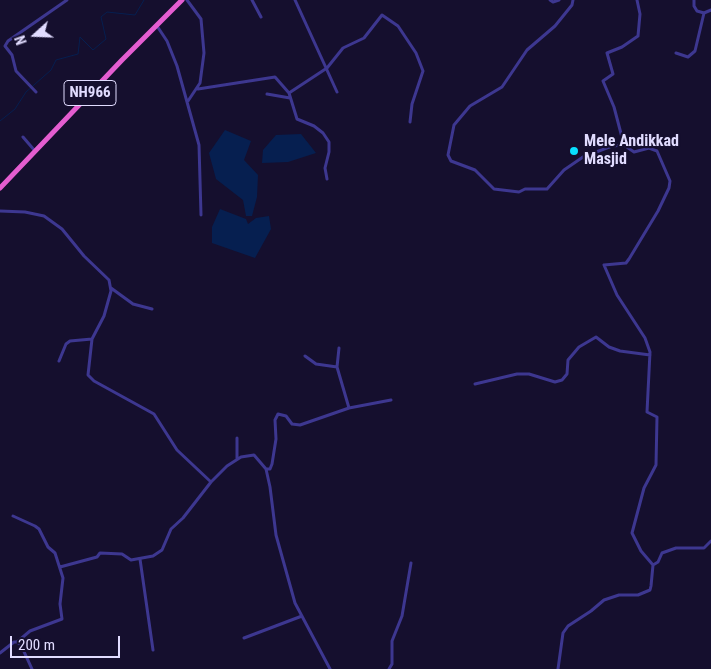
<!DOCTYPE html>
<style>
body{margin:0}
#map{position:relative;width:711px;height:669px;overflow:hidden;background:#150f2e;font-family:"Roboto Condensed",sans-serif}
canvas{display:block}
.north{position:absolute;left:10px;top:10px;width:50px;height:50px;-webkit-text-stroke:4px #150f2e;paint-order:stroke;rotate:250deg;font-size:14px;font-weight:700;line-height:20px;text-align:center;color:#e1dcff}
.north::after{content:'';display:block;margin:auto;width:18px;height:22px;background:#e1dcff;clip-path:polygon(50% 0,100% 100%,50% 72%,0 100%)}
.scale{position:absolute;left:10px;top:636px;width:110px;height:22px;box-sizing:border-box;border:2px solid #e1dcff;border-top:0;padding-left:6px;font-size:15px;line-height:18px;white-space:nowrap;color:#e1dcff;-webkit-text-stroke:4px #150f2e;paint-order:stroke}
</style>
<div id="map">
<canvas width="711" height="669"></canvas>
<div class="north">N</div>
<div class="scale">200 m</div>
</div>
<script>
const c = document.querySelector('canvas').getContext('2d');
c.lineJoin = 'round';
function fill(path, color) { c.fillStyle = color; c.fill(path, 'evenodd'); }
const shape = rows => new Path2D(rows.map(r => 'M' + r).join(''));
function strokePath(path, color, width, dash) { c.strokeStyle = color; c.lineWidth = width; c.lineCap = dash ? 'butt' : 'round'; c.setLineDash(dash || []); c.stroke(path); }
function write(font, color, halo, rows, align = 'center') {
  c.font = font + ' "Roboto Condensed",sans-serif'; c.lineWidth = 4.5; c.setLineDash([]); c.textBaseline = 'middle'; c.strokeStyle = halo; c.fillStyle = color; for (const [text, x, y, turn = 0] of rows) {
    c.save(); c.translate(x, y); c.rotate((+turn || 0) * Math.PI / 180); c.textAlign = isNaN(turn) ? turn : align; if (halo) c.strokeText(text, 0, 0); c.fillText(text, 0, 0); c.restore();
  }
}
fill(shape([
 [225,130,251,141,244,160,258,175,257,197,252,216,246,216,243,200,216,179,209,153],
 [301,134,316,153,288,162,262,163,263,150,276,135],
 [220,209,246,219,248,224,256,218,269,216,271,229,255,258,212,243,212,227]
]), '#061f50');
strokePath(shape([
 [0,121,15,109,26,92,51,70,56,60,78,54,80,37,93,50,106,39,101,17,107,12,135,15,144,0]
]), '#061f50', 1);
strokePath(shape([
 [187,0,201,19,204,53,200,83,188,101],
 [252,0,261,17],
 [295,0,337,92],
 [550,0,553,2,559,0],
 [573,0,572,5,555,26,527,50,502,87,470,106,454,125,448,155,451,161,475,170,494,189,519,192,525,189,547,189,564,170,583,157,612,146,624,145,614,107,603,81,613,74,607,53,622,47,638,36,640,14,637,0],
 [704,13,711,10],
 [157,26,167,41,177,66,199,145,201,215],
 [676,53,688,57,695,51,704,13,697,11,694,6,694,0],
 [198,89,275,77,289,93,297,119,314,126,323,133,329,142,329,152,325,168,327,179],
 [36,92,16,71,12,55,5,46,8,41,67,0],
 [289,93,327,68,343,48,364,38,382,15,398,26,416,53,423,71,412,104,410,122],
 [267,94,290,98],
 [23,137,35,151],
 [0,211,25,212,44,216,62,229,84,256,109,280,111,291,104,316,92,339,88,375,94,381,154,414,177,450,211,482,227,466,241,457,254,455,266,469,270,487,276,535,295,603,330,669],
 [111,288,133,304,152,309],
 [305,356,316,364,337,367],
 [59,361,66,344,70,341,92,339],
 [475,384,517,374,529,374,555,382,562,380,567,374,568,360,579,347,596,337,609,347,620,351,650,355],
 [349,408,391,400],
 [237,438,237,459],
 [266,469,270,469,272,464,276,439,275,420,278,414,286,416,292,424,300,425,349,408,337,367,339,348],
 [13,516,35,526,39,529,48,547,55,553,63,578,60,604,62,619,30,631,17,642],
 [140,559,153,650],
 [653,565,658,562,662,553,676,548,704,548,711,541],
 [60,567,97,557,100,553,122,554,131,560,153,556,162,550,171,529,183,518,211,482],
 [244,638,302,616],
 [0,653,14,642,17,642,21,645,32,669],
 [389,669,392,664,392,641,402,616,411,563],
 [558,669,563,633,568,626,591,611,604,600,619,595,638,595,650,590,651,586,653,565,641,551,632,533,644,488,656,465,657,417,647,412,650,352,645,338,617,295,604,265,626,263,629,259,658,211,669,188,670,181,657,151,649,148,634,152,624,145]
]), '#3d3790', 3);
strokePath(shape([
 [0,188,122,60,182,0]
]), '#e45dd0', 5);
for (const [x, y, r, color] of [
 [574,151,5,"#08dfff"]
]) { const dot = new Path2D(); dot.arc(x, y, r, 0, 2 * Math.PI); c.fillStyle = color; c.fill(dot); strokePath(dot, '#150f2e', 2); }
for (const [x, y, w] of [
 [90,93,52]
]) { const box = new Path2D(); box.roundRect(x - w / 2, y - 12.5, w, 25, 4); c.fillStyle = '#150f2e'; c.fill(box); strokePath(box, '#e1dcff', 1); }
write('bold 15px', '#e1dcff', null, [
 ["NH966",90,93]
]);
write('bold 16px', '#e1dcff', '#150f2e', [
 ["Mele Andikkad",584,142],
 ["Masjid",584,160]
], 'left');
</script>
